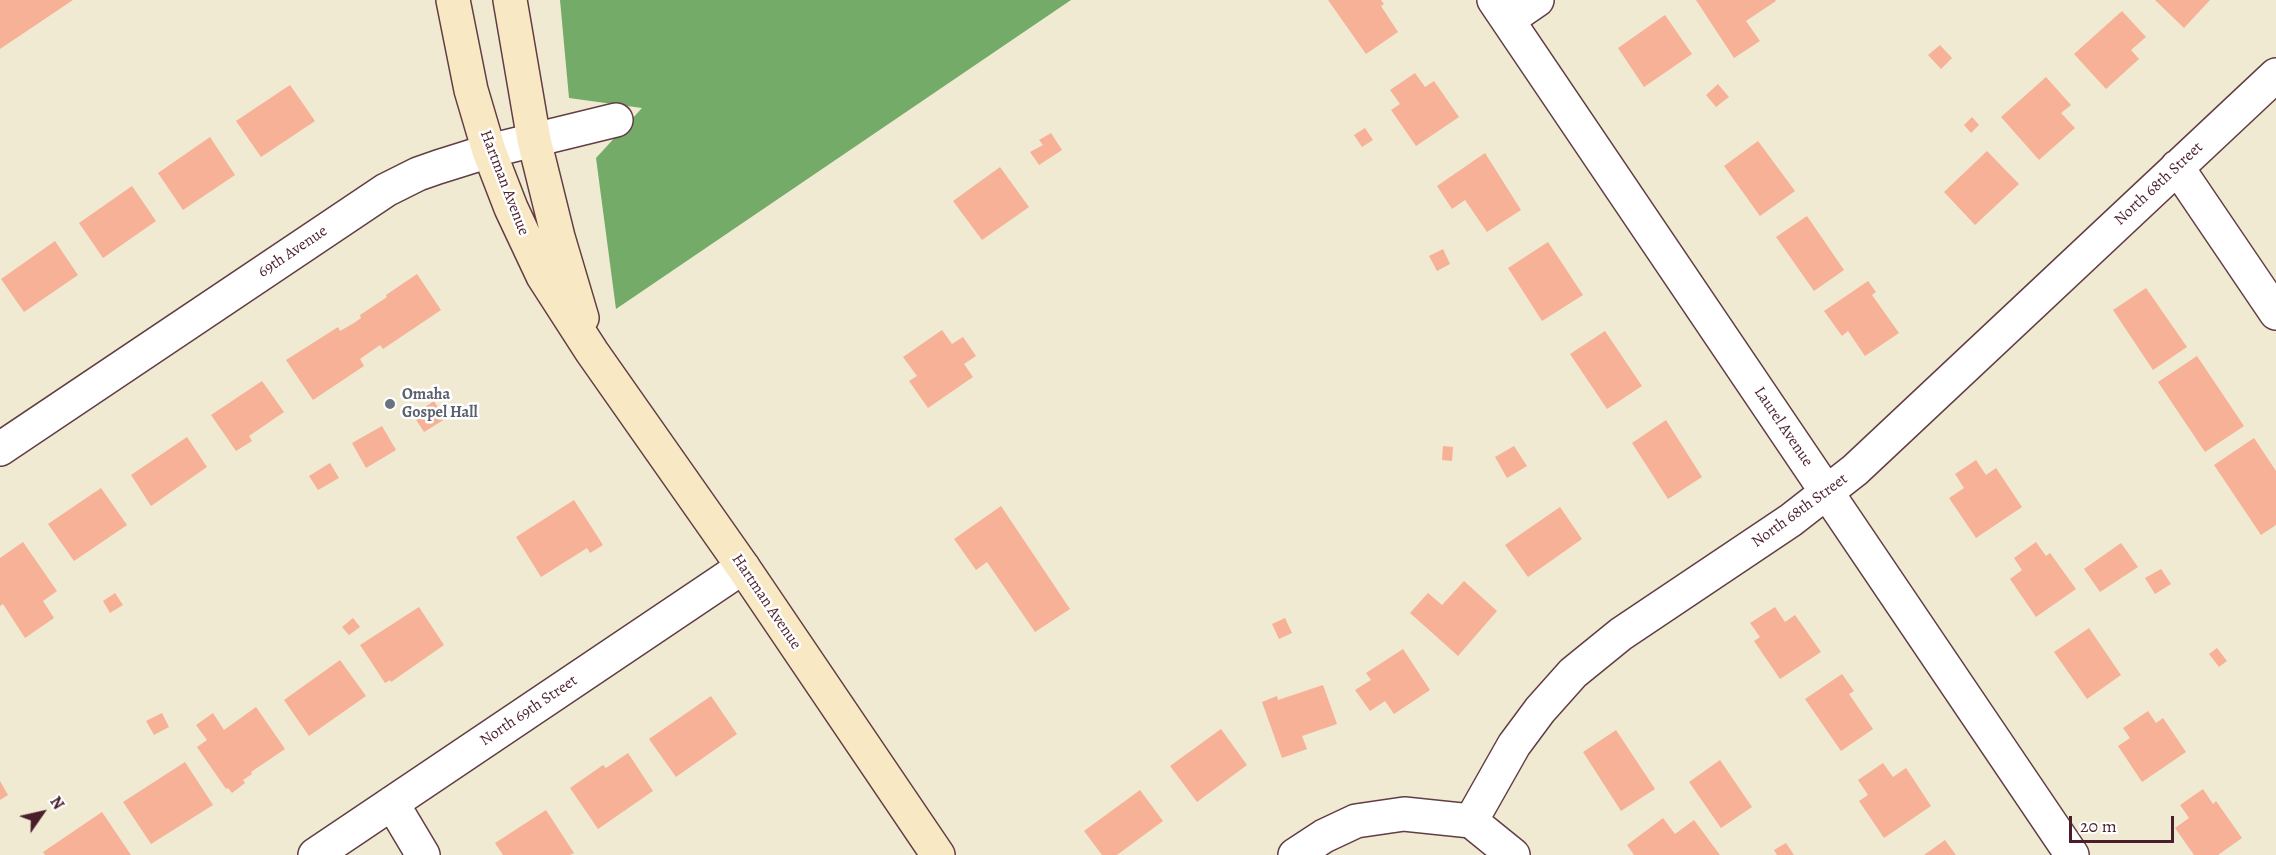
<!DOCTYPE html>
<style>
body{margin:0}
#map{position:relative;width:2276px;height:855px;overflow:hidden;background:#f0ead2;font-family:Alegreya,serif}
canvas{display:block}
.north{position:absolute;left:12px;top:783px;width:60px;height:60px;-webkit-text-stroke:4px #fff;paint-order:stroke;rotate:56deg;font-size:16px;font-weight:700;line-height:24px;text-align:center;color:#4a1f2b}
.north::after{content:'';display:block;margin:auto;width:21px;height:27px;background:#4a1f2b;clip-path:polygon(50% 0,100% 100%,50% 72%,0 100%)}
.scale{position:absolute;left:2069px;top:816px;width:105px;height:27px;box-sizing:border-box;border:3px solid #4a1f2b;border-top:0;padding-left:8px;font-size:18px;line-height:21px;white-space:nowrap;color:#4a1f2b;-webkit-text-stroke:4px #fff;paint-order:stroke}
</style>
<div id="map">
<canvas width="2276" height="855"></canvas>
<div class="north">N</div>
<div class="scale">20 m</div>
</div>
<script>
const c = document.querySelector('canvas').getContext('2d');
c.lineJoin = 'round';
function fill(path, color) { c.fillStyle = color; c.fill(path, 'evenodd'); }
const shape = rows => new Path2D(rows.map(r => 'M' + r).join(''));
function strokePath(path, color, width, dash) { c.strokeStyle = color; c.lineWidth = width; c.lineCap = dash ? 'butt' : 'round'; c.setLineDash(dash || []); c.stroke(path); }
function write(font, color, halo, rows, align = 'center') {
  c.font = font + ' Alegreya,serif'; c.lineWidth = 5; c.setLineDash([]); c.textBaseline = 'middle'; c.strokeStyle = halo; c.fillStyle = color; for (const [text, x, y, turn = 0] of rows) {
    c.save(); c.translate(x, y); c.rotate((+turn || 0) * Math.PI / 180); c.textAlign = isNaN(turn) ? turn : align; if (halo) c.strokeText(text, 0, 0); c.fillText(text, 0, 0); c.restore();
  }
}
fill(shape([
 [560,0,1071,0,616,309,596,158,642,108,569,98]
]), '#74ab68');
fill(shape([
 [0,0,73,0,0,49],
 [1328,0,1381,0,1384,4,1381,6,1398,32,1366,54],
 [1696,0,1775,0,1776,1,1746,21,1760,41,1734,58],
 [2155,0,2210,0,2184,28],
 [2122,11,2146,37,2131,50,2139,59,2106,89,2074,54],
 [1665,15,1692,54,1644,87,1618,48],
 [1940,45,1952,58,1941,69,1928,55],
 [1415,73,1425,87,1434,81,1459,117,1416,146,1391,110,1400,104,1390,90],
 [2046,77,2071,105,2061,113,2075,128,2039,160,2001,117],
 [1718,84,1729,97,1716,107,1706,95],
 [290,85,315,121,261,157,236,121],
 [1972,117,1979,125,1971,133,1964,125],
 [1365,128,1373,140,1362,147,1354,135],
 [1051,133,1062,150,1039,165,1030,152,1043,145,1039,140],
 [210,137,235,175,183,210,158,173],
 [1758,141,1795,191,1760,216,1724,166],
 [1987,151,2019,184,1975,225,1944,192],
 [1485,153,1521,210,1487,232,1465,200,1452,209,1437,186],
 [1000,167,1029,207,982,240,953,201],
 [132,186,156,221,103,258,79,223],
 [1807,216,1844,270,1814,291,1776,237],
 [55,241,78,275,24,312,1,279],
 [1548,242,1583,295,1542,321,1508,268],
 [1443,249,1450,264,1437,271,1429,256],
 [417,274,441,310,383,349,380,345,360,359,364,366,313,400,286,360,338,327,340,331,354,323,361,318,360,315,387,297,386,295],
 [1868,281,1876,292,1872,295,1899,333,1865,356,1848,331,1842,336,1824,311],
 [2146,288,2187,347,2153,370,2113,310],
 [942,330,952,344,963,337,976,356,964,364,973,377,928,408,909,381,917,376,903,357],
 [1605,331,1642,386,1607,409,1570,354],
 [2197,356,2244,426,2205,452,2158,382],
 [262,381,284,412,249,436,252,441,236,451,211,415],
 [434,401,445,419,424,432,413,415],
 [1666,420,1702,477,1668,499,1632,443],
 [382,426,396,450,366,468,352,443],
 [187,437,207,467,151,506,131,475],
 [2254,438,2276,471,2276,525,2261,535,2214,465],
 [1443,446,1453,447,1452,461,1442,460],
 [1514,446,1527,466,1507,478,1495,457],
 [1976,460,1986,475,1996,468,2022,507,1976,538,1949,498,1964,488,1955,474],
 [330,463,339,478,318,490,309,476],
 [101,488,127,525,74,561,48,524],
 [574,500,603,545,590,553,587,548,541,577,516,537],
 [1001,506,1070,609,1035,632,987,562,976,570,954,539],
 [1560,507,1582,539,1528,577,1505,545],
 [23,542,57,591,43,601,54,618,25,638,3,604,0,606,0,558],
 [2036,542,2046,556,2050,553,2076,589,2036,617,2010,579,2022,570,2014,558],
 [2121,543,2138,567,2100,592,2084,569],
 [2161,569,2171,584,2155,594,2145,578],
 [1464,581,1497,611,1458,656,1410,613,1428,593,1442,605],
 [115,593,123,605,110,613,103,601],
 [419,607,444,645,391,682,390,680,385,683,360,645],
 [1775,607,1785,622,1795,615,1821,652,1780,679,1754,641,1760,637,1750,623],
 [353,618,360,627,349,635,342,627],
 [1285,618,1292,633,1279,639,1272,624],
 [2089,628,2121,675,2087,699,2054,652],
 [2217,648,2227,661,2219,667,2209,654],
 [1403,649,1430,690,1394,714,1385,701,1370,711,1355,690,1371,680,1366,673],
 [340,660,366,696,309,736,284,700],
 [1842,674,1854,691,1849,694,1873,729,1841,751,1805,699],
 [1323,685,1337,724,1302,736,1307,749,1282,758,1262,702,1277,696,1278,700],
 [711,696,737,734,676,777,649,739],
 [256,707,285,749,251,772,252,774,243,780,245,783,232,793,228,788,226,789,197,747,207,740,196,725,213,713,224,730],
 [2148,711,2156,723,2163,718,2186,752,2142,782,2118,746,2130,738,2123,728],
 [162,713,169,727,154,735,146,721],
 [1221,729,1247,765,1197,802,1170,766],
 [1616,730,1655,789,1621,811,1583,752],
 [628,753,653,791,598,829,570,788,603,765,606,768],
 [1720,760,1752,807,1721,828,1689,782],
 [185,762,213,805,151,844,123,802],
 [1883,763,1893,777,1906,768,1931,806,1884,838,1859,801,1868,795,1858,780],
 [0,781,8,795,0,800],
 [2203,789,2213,804,2216,801,2242,838,2218,855,2194,855,2175,828,2189,818,2180,805],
 [1140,790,1163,821,1117,855,1102,855,1084,831],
 [546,810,574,853,570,855,503,855,495,843],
 [102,812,131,855,45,855,43,852],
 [1663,818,1675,834,1694,820,1720,855,1634,855,1627,845],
 [1945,840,1956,855,1924,855],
 [1786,843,1794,855,1777,855,1774,850]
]), '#f6b197');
const street = shape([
 [1494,0,2072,855],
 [1508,20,1537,0],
 [2177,167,2276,313],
 [0,449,386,190,418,174,438,167,489,151,616,120],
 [392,803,423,855],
 [1471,821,1514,745,1540,710,1573,673,1621,634,1791,520,1855,470,2276,75],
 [1471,821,1513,855],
 [315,855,743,567],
 [1295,855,1324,836,1356,821,1404,814,1471,821]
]);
const secondary = shape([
 [453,0,471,90,489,151,511,208,543,276,592,352,743,567,938,855],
 [510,0,534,140,558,237,582,318]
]);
strokePath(street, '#633d44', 36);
strokePath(secondary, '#633d44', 36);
strokePath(street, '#fff', 33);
strokePath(secondary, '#f8e8c3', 33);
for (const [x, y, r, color] of [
 [390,404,6,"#6b7280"]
]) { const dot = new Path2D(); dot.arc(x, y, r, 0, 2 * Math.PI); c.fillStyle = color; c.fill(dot); strokePath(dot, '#fff', 2); }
write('16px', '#4a1f2b', '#fff', [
 ["Hartman Avenue",504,183,69],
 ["North 68th Street",2159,184,-43],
 ["69th Avenue",293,252,-34],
 ["Laurel Avenue",1783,427,56],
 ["North 68th Street",1800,511,-36],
 ["Hartman Avenue",766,602,56],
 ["North 69th Street",529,711,-34]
]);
write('bold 16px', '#5b616d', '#fff', [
 ["Omaha",402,395],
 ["Gospel Hall",402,413]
], 'left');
</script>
